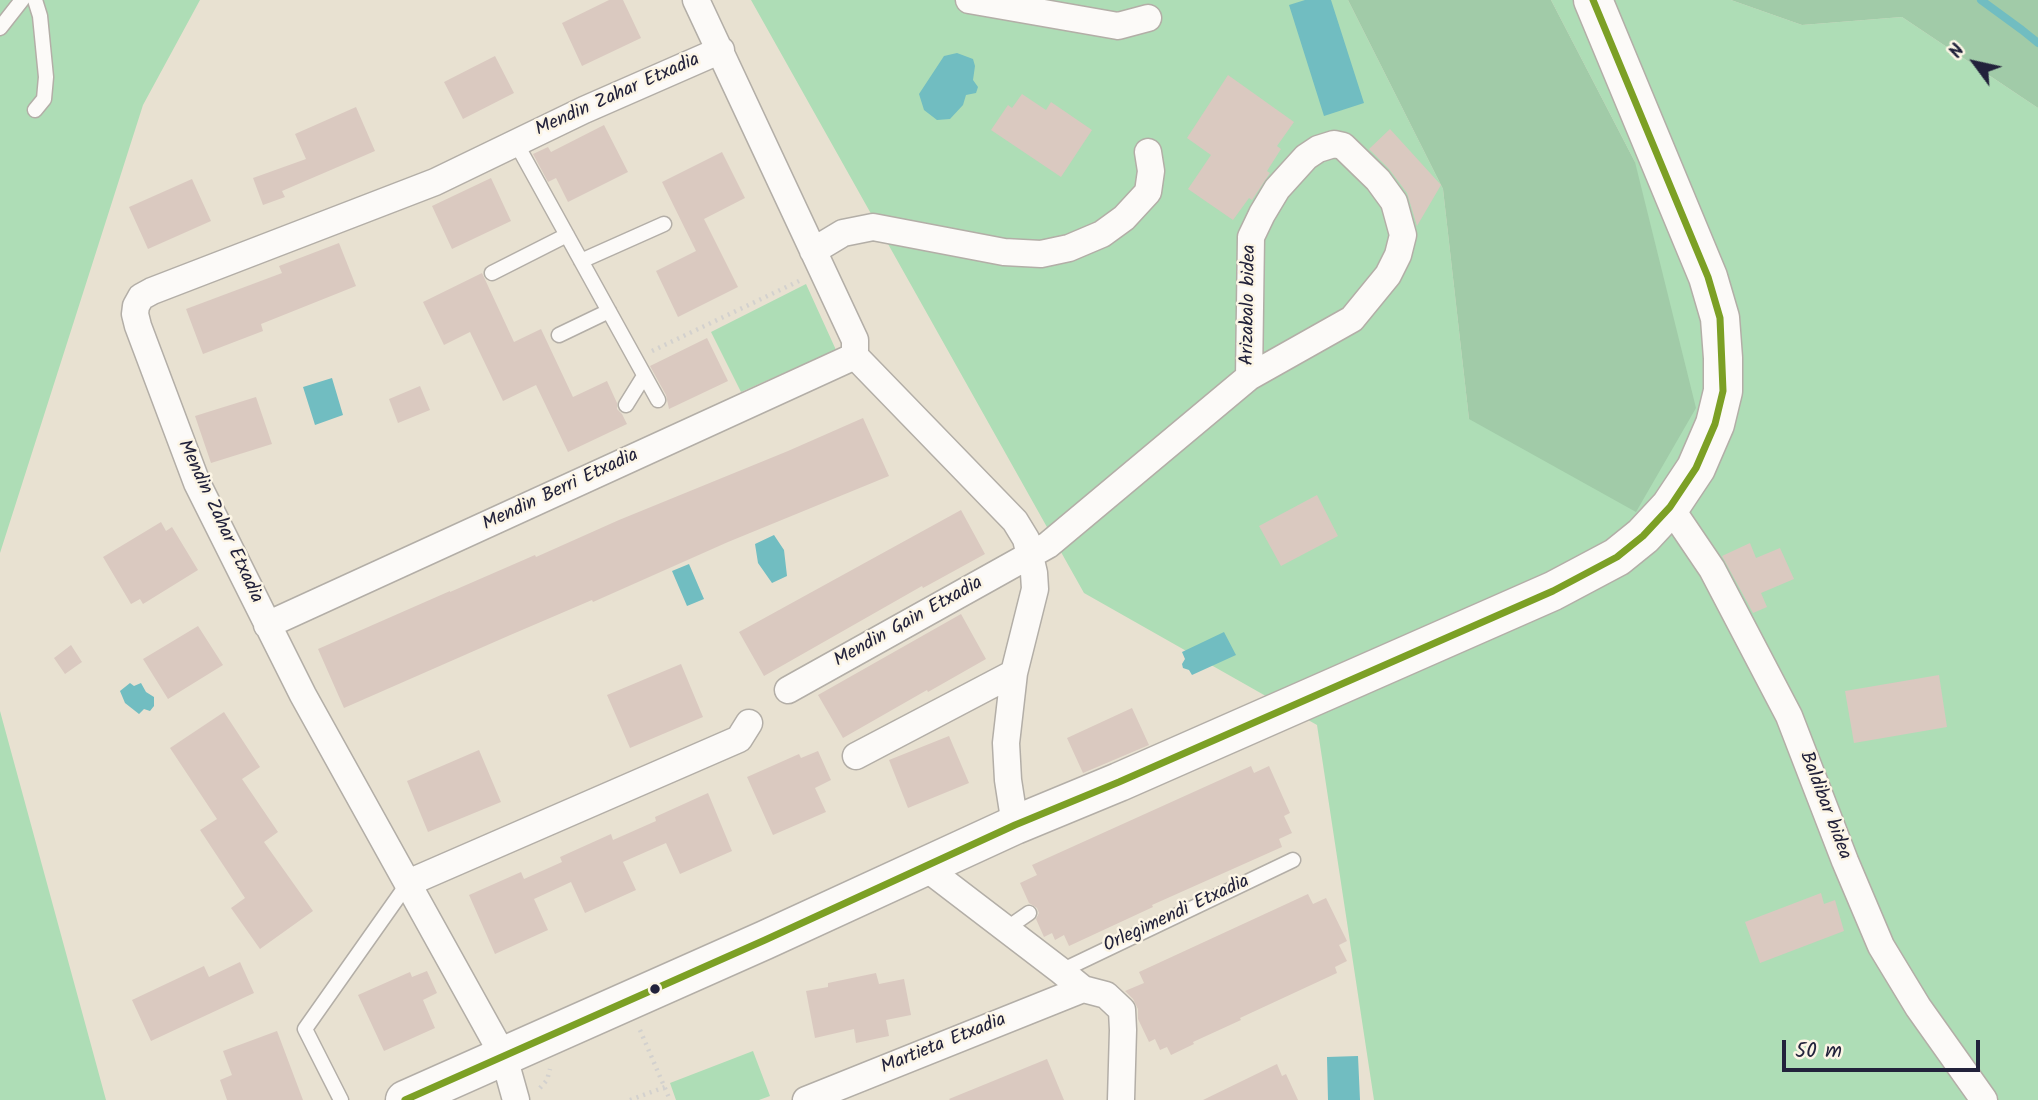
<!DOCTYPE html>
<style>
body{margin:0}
#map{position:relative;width:2038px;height:1100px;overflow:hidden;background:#e8e1d1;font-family:Kalam,sans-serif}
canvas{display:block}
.north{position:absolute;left:1940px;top:28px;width:70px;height:70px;-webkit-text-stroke:5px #fcf5e5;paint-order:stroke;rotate:303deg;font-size:19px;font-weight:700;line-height:28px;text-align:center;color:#22223b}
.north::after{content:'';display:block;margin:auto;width:24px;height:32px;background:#22223b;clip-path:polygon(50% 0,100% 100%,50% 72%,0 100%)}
.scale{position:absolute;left:1782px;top:1040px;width:198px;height:32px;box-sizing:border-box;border:4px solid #22223b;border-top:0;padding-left:9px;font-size:21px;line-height:24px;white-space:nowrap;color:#22223b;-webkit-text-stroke:5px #fcf5e5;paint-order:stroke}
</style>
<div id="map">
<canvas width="2038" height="1100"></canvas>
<div class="north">N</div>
<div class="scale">50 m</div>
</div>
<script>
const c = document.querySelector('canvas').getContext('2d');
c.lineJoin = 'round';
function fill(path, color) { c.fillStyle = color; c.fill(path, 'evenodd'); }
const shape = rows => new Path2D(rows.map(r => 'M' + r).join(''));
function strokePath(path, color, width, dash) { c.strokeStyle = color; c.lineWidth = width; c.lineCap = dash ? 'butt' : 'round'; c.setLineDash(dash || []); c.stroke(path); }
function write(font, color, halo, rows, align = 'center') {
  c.font = font + ' Kalam,sans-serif'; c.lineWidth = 5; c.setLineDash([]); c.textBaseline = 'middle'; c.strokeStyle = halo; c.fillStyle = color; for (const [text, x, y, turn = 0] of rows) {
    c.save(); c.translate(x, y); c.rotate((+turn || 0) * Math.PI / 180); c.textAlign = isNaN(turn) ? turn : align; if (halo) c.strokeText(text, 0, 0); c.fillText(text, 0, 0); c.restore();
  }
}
fill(shape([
 [0,0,200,0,143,105,0,553],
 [751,0,1348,0,1443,189,1469,419,1635,162,1551,0,1731,0,1802,25,1902,17,2038,108,2038,1100,1374,1100,1317,725,1084,593],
 [806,284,836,350,741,392,711,332],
 [0,711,106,1100,0,1100],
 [753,1051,770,1096,759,1100,676,1100,670,1083]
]), '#aeddb6');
fill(shape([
 [1348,0,1551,0,1635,162,1696,408,1636,512,1469,419,1443,189],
 [1731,0,2038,0,2038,108,1902,17,1802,25]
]), '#a1cba8');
fill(shape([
 [1305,0,1331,0,1364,103,1324,116,1289,5],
 [957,53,973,59,975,66,973,80,978,87,976,93,966,95,963,105,950,119,937,120,924,110,919,94,944,56],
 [332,378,343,415,315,425,303,387],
 [774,535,784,550,787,576,772,583,758,563,755,544],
 [689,564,704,599,687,606,672,571],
 [1224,632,1236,655,1192,675,1189,670,1183,668,1182,664,1185,659,1182,652],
 [130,683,134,686,141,683,146,692,154,697,154,706,150,711,144,709,139,714,125,703,120,691],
 [1358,1056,1360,1100,1328,1100,1327,1057]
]), '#71bdc1');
strokePath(shape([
 [1981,0,2022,30,2038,43]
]), '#71bdc1', 8);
fill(shape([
 [609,0,623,0,641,38,582,66,562,23],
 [495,56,514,93,463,119,444,82],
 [1228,75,1294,122,1277,146,1281,149,1267,171,1270,173,1252,200,1249,198,1233,220,1188,189,1211,155,1187,138],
 [1022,94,1046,110,1051,102,1092,130,1061,177,991,130,1008,105,1012,108],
 [356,107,375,151,282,191,285,197,263,205,253,178,306,159,295,134],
 [604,125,628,172,568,202,556,178,548,182,533,154,548,147,551,152],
 [1390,129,1441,185,1417,226,1407,193,1389,169,1369,149],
 [722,152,745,198,704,219,738,287,678,317,656,271,696,251,662,182],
 [491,178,511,221,452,249,432,206],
 [192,179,211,221,148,249,129,207],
 [339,243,356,286,261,324,263,331,203,354,186,309,282,273,279,266],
 [482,273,514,342,541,329,573,397,607,381,617,403,617,409,622,414,627,424,568,452,536,385,503,401,470,332,444,345,423,302],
 [707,338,728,381,669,409,666,395,650,366],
 [420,386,430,410,398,423,389,399],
 [256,397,272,444,211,463,195,416],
 [863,418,889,476,728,542,593,602,592,600,508,636,344,708,318,649,450,591,450,592,535,555,536,557,619,520,788,451],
 [1317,495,1338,536,1281,566,1259,526],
 [961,510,985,554,923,588,922,586,764,676,739,632],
 [161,522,166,531,172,527,198,570,143,604,140,599,131,604,103,557],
 [1750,543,1756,558,1780,548,1794,579,1761,593,1767,607,1753,613,1722,556],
 [961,614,986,659,928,692,927,690,843,738,818,695],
 [198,626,223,665,168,699,143,659],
 [71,645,82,662,65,674,54,658],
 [681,664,703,717,630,748,607,695],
 [1939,675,1947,727,1854,743,1845,691],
 [1132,708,1149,745,1083,773,1067,738],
 [224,712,260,767,242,779,278,832,264,842,313,911,260,949,231,908,245,898,200,830,217,819,170,748],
 [949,736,969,783,908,808,889,760],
 [479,750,501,802,428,832,407,781],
 [818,751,831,780,815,788,826,812,773,835,747,777,799,754,801,758],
 [1251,766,1254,773,1269,766,1290,813,1284,816,1292,833,1279,839,1282,847,1152,905,1153,907,1069,946,1064,935,1055,940,1052,933,1044,937,1036,919,1039,913,1037,908,1029,903,1020,883,1037,875,1032,865],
 [708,793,732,851,680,874,666,843,623,862,636,890,585,913,571,882,534,899,548,930,495,954,469,895,521,872,524,879,562,862,560,857,611,834,613,840,656,821,655,817],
 [1821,893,1824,904,1835,900,1844,931,1760,963,1745,922],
 [1308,894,1313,904,1326,898,1347,941,1339,945,1347,961,1335,967,1337,973,1240,1018,1241,1020,1193,1042,1194,1044,1171,1055,1167,1047,1160,1050,1155,1039,1149,1042,1138,1019,1138,1009,1133,999,1125,991,1144,983,1139,972],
 [240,962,254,993,151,1041,132,1000,204,966,209,977],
 [427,971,437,993,423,1000,435,1028,384,1051,358,995,410,972,412,977],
 [876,973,879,984,904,979,911,1015,886,1020,889,1036,856,1043,854,1029,815,1038,806,991,828,987,828,983],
 [277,1031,303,1100,227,1100,220,1080,232,1075,223,1051],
 [1047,1059,1064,1100,950,1100,949,1099],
 [1277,1064,1282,1076,1286,1074,1298,1100,1203,1100]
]), '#dac9c0');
const lane = shape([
 [35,0,40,16,46,77,44,99,35,110],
 [0,28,22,0],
 [516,143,658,400],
 [581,261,664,224],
 [492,273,567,235],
 [559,335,609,311],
 [626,405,644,376],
 [1006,929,1029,913],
 [1061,971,1293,860],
 [341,1100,305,1029,408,883]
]);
const street = shape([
 [696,0,855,340,855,356,1015,521,1026,539,1034,573,1035,589,1014,673,1006,743,1008,780,1015,825],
 [969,0,1118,26,1148,18],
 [813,251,843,233,873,227,1004,252,1041,254,1069,248,1102,234,1124,218,1148,192,1151,171,1148,152],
 [1670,507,1712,569,1789,716,1845,861,1881,946,1918,1007,1984,1100],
 [267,625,855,356],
 [788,690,1048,545,1249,377,1251,237,1262,214,1277,189,1306,157,1318,149,1334,144,1343,146,1378,180,1394,202,1403,235,1398,255,1388,275,1352,319,1249,377],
 [856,756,1014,673],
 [925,867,1061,971,1083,989,1106,995,1122,1010,1123,1030,1121,1100],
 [408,883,739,739,749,723],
 [516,1100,504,1057,303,695,197,483,138,326,135,314,136,306,141,297,152,291,435,182,584,110,721,50],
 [806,1100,1083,989]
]);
const secondary = shape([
 [405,1100,765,940,1015,825,1119,782,1553,591,1617,557,1643,536,1670,507,1696,468,1715,424,1723,391,1723,358,1720,318,1708,277,1593,0]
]);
strokePath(lane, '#b3aea7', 17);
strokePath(street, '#b3aea7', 29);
strokePath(secondary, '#b3aea7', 41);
strokePath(shape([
 [652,351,799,281],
 [640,1030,670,1100],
 [540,1088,547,1080,550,1069],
 [630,1100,665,1087]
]), '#d3d1ce', 4.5, [2, 5]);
strokePath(lane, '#fcfaf8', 14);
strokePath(street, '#fcfaf8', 26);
strokePath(secondary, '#fcfaf8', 38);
strokePath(shape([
 [405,1100,765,940,1015,825,1119,782,1553,591,1617,557,1643,536,1670,507,1696,468,1715,424,1723,391,1720,318,1708,277,1593,0]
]), '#7ca025', 7);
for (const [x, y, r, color] of [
 [655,989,6,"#22223b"]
]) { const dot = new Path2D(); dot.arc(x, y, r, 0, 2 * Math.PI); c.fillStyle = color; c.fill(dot); strokePath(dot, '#fcf5e5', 2.5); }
write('19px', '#22223b', '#fcf5e5', [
 ["Mendin Zahar Etxadia",618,96,-24],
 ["Arizabalo bidea",1250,305,-89],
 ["Mendin Berri Etxadia",561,491,-25],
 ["Mendin Zahar Etxadia",219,522,65],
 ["Mendin Gain Etxadia",909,623,-29],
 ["Baldibar bidea",1824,806,69],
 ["Orlegimendi Etxadia",1177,915,-25],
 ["Martieta Etxadia",944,1045,-22]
]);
</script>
